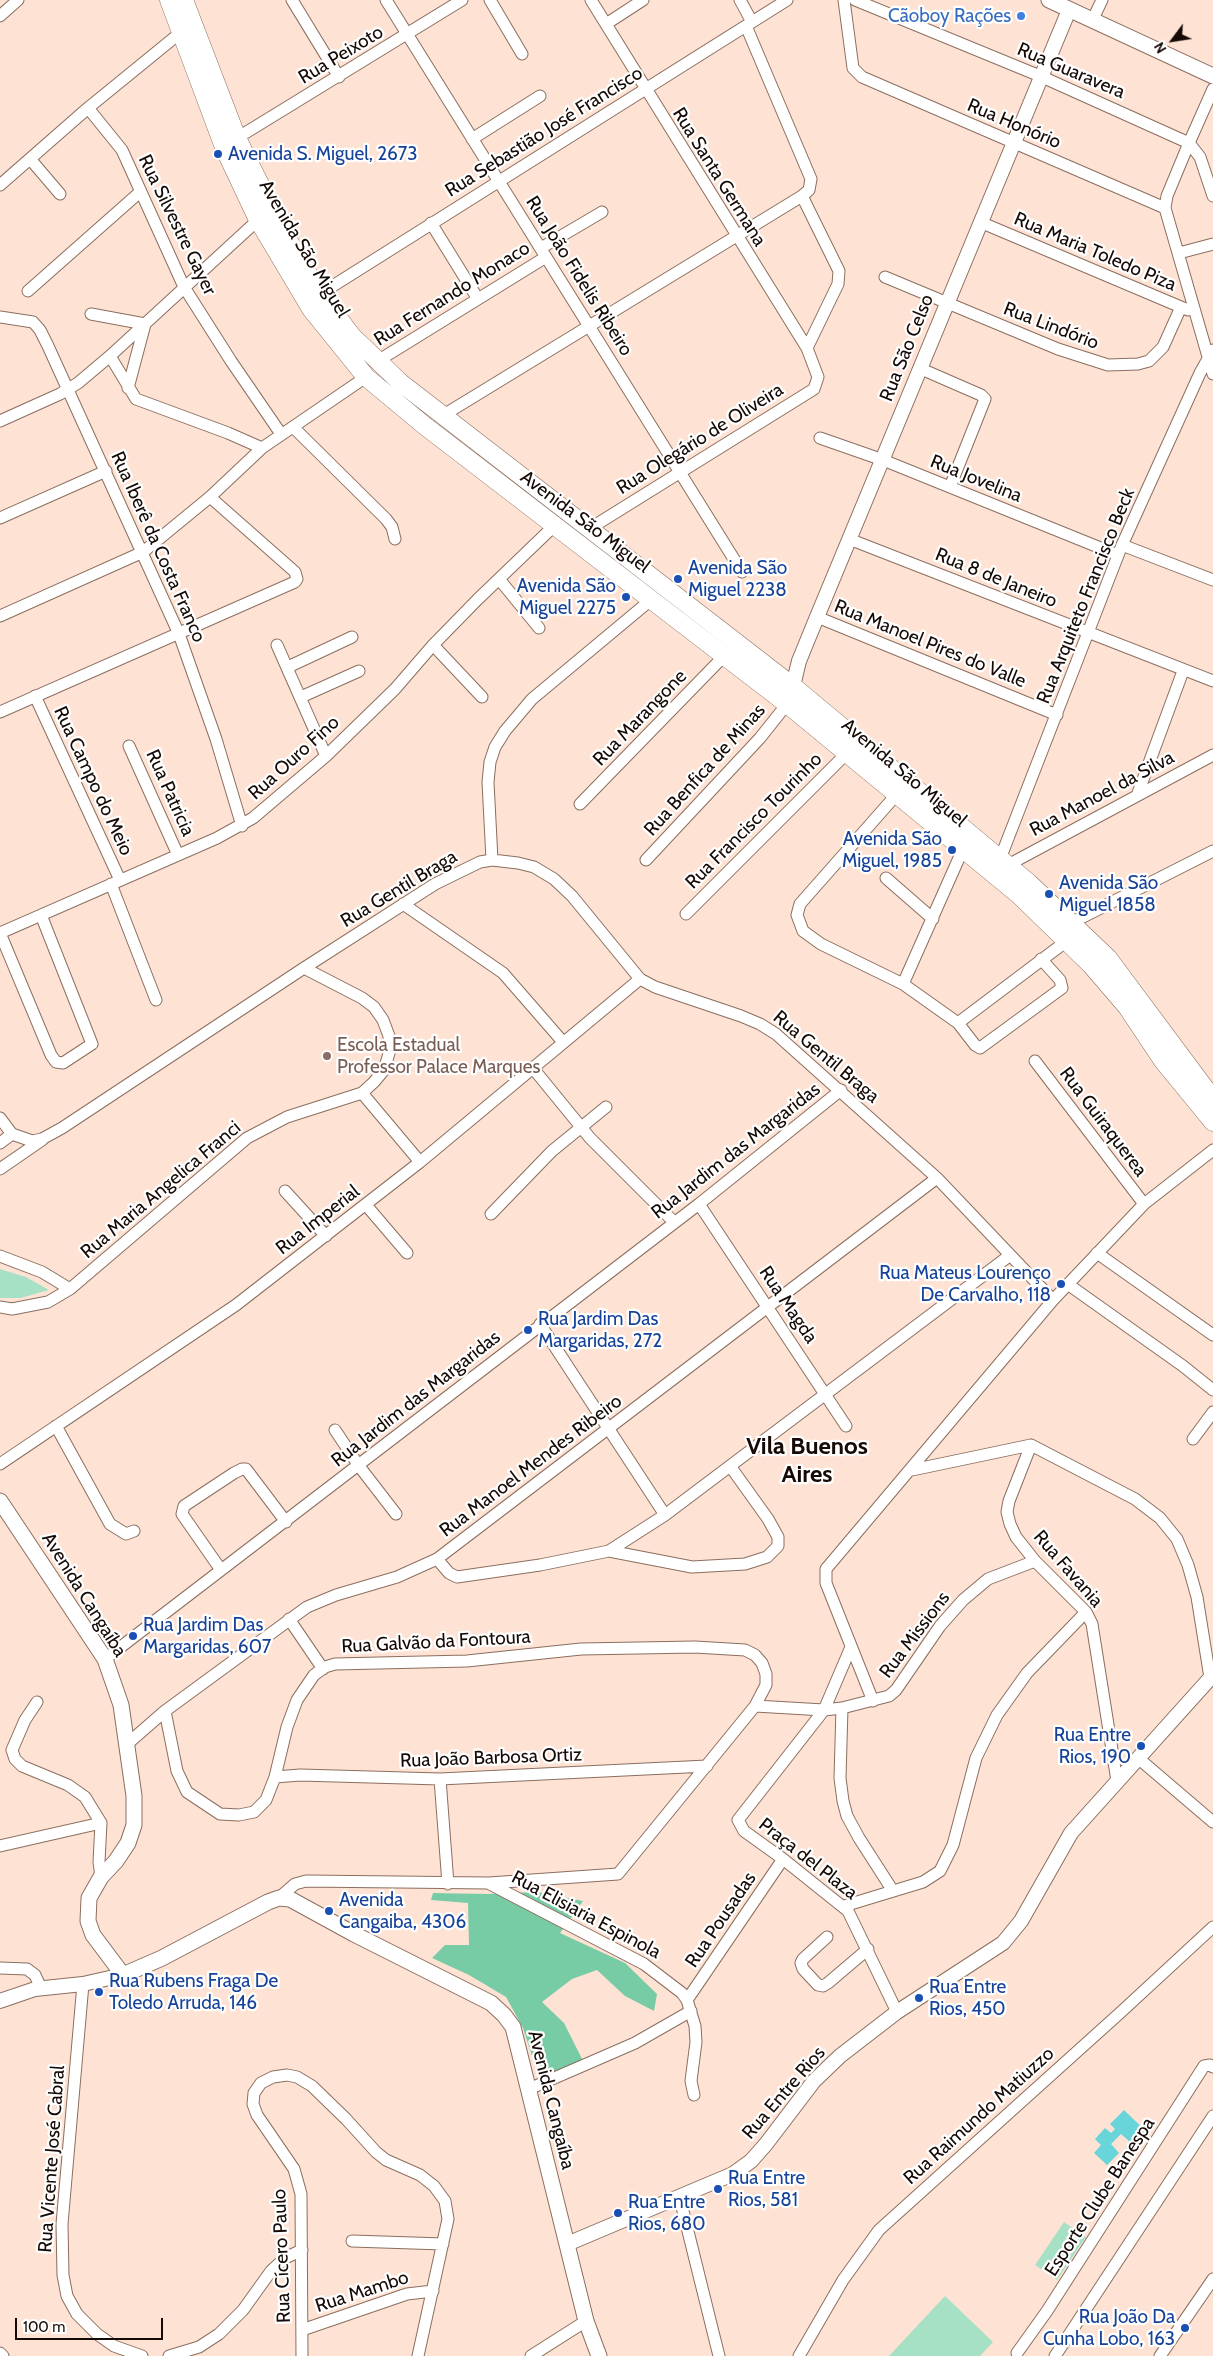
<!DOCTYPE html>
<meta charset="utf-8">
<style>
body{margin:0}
#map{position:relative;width:1213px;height:2356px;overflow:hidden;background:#fee3d4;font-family:Cabin,sans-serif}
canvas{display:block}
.north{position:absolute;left:1148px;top:15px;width:50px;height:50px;-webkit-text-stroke:4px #fff;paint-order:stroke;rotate:239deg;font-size:14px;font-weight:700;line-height:20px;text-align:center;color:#150a05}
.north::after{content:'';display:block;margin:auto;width:18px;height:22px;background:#150a05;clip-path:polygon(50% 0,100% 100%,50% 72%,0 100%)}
.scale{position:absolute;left:15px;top:2318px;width:148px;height:22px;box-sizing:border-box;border:2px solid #150a05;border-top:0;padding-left:6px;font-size:15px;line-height:18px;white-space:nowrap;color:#150a05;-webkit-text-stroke:4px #fff;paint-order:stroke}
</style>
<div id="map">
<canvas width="1213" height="2356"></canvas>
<div class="north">N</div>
<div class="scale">100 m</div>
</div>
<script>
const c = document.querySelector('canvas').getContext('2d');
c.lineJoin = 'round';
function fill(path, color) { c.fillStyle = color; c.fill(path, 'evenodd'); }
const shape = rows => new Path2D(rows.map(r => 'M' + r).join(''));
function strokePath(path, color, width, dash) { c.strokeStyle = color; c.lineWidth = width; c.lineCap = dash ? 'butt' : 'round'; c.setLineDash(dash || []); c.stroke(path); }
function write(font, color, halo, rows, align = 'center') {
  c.font = font + ' Cabin,sans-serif'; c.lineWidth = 4.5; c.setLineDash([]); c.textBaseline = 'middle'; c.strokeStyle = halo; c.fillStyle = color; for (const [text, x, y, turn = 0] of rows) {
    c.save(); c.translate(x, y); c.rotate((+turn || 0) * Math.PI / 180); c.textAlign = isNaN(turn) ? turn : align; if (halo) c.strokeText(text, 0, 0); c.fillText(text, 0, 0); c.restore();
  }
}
fill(shape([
 [0,1269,26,1277,49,1290,21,1298,0,1298],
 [1064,2222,1086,2237,1057,2280,1035,2265],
 [945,2296,993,2342,980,2356,889,2356]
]), '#a7e1c5');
fill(shape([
 [537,1892,583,1901,560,1933,625,1963,657,1994,654,2011,625,1996,597,1970,572,1979,542,2002,564,2023,583,2061,549,2074,534,2062,523,2028,506,1997,469,1975,432,1958,445,1945,469,1945,468,1903,431,1900,433,1893,488,1894]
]), '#77cca5');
fill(shape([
 [1124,2110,1150,2135,1132,2154,1126,2149,1129,2141,1121,2134,1111,2144,1119,2153,1107,2165,1094,2153,1101,2145,1095,2139,1105,2128,1111,2133,1115,2129,1110,2124]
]), '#67d5da');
const minor = shape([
 [292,0,339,77],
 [386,0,742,572],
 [490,0,522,54],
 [740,0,752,22],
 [844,0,853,68,862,77,1165,208],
 [855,0,1040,76,1189,143,1200,157,1213,196],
 [0,16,18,0],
 [1092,21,1102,0],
 [606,24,643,0],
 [746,26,811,179,809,190,802,196,839,271,838,284,807,348],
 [1213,89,1189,143,1167,196,1165,208,1213,374],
 [88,108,122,150,184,287,231,361,281,434],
 [237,138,462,0],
 [472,139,540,96],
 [31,160,60,194],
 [0,185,88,108,180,33],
 [980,222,1188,310],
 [431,223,478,299],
 [541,248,602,212],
 [1179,253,1213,244],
 [885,277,1058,349,1108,365,1138,364,1149,361,1163,347,1181,307],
 [28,291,140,192],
 [320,294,787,0],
 [91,314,145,324,128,388],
 [0,317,33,322,40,330,48,346,179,634,216,739,242,826],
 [110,356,136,399,228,433,262,448],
 [376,362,546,257],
 [919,368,981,395,985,399,950,487],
 [442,416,802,196],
 [0,421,60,394,78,383,110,356,258,220],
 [293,427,386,519,392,527,395,539],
 [820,438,883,460,1118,555],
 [0,518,106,471],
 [589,529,814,389,818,377,807,348,591,0],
 [849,539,1213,681],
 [1122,545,1213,580],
 [499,579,539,628],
 [0,616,143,552,210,497,262,448,366,377],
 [817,617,1057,715],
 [277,645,326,756],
 [433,645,482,697],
 [288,667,352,637],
 [35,696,120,880],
 [301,697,359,671],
 [0,712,295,582,297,579,295,572,210,497],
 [129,746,178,855],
 [1138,793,1183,671],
 [897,794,800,904,797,915,803,931,821,944,903,984,958,1023,975,1045,980,1048,1062,988,1060,980,1041,959],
 [580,804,725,655],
 [1000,859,1122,545,1200,373,1213,350],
 [492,860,488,782,490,762,495,747,505,731,532,699,652,599],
 [646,860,760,738,787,704],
 [1008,865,1213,755],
 [886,878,933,919],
 [111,884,156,1000],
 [403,904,503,973,563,1042],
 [686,914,847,753],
 [1073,922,1213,851],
 [0,933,217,838,253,818,326,756,395,689,433,645,478,599,554,526],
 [0,933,51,1055,56,1062,63,1063,92,1044,41,915],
 [903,984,963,849],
 [958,1023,1068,940],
 [1035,1061,1144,1204],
 [532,1067,590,1138,674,1222],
 [362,1093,420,1162],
 [0,1118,12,1134,32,1141,42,1139,62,1128,304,968,435,884,480,862,492,860,518,863,534,867,554,879,572,896,640,979,655,987,741,1016,760,1024,776,1034,937,1178,1053,1300],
 [0,1143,12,1134],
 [0,1169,42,1140],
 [285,1191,326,1236],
 [699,1204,846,1426],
 [366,1205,407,1253],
 [491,1214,552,1151,606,1107],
 [1097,1253,1213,1335],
 [0,1256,42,1272,70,1289],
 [1069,1285,1183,1366,1213,1390],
 [0,1307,12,1309,48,1302,70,1289,247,1138,287,1117,362,1093,374,1082,384,1070,390,1050,389,1036,383,1020,374,1007,362,998,304,968],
 [540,1324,665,1515],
 [56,1426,110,1524,126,1534,134,1531],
 [335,1430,359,1466,396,1514],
 [1193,1439,1213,1412],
 [1031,1445,1009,1501,1007,1512,1010,1524,1016,1537,1035,1561,1086,1612,1092,1624,1117,1781],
 [0,1464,236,1305,420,1162,640,979],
 [912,1470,1031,1445,1135,1499,1160,1518,1177,1539,1188,1565,1197,1597,1210,1678],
 [609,1551,692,1567,745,1564,767,1557,778,1546,778,1537,768,1519,730,1466],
 [437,1559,449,1573,457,1577,540,1565,609,1551,665,1515,730,1466,1009,1256],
 [221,1570,182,1514,184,1506,234,1473,242,1469,246,1469,286,1522],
 [289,1619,323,1669],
 [851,1647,824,1710,738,1820,744,1831,783,1859,848,1911,897,2012],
 [105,1659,699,1204,841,1090],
 [873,1701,826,1583,826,1569,1053,1300,1144,1204,1213,1150],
 [37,1702,25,1720,12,1750,15,1759,22,1766,68,1785,85,1797,101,1823,99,1862,101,1877],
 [755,1706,824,1710,842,1708,889,1696,896,1690,940,1626,963,1600,988,1579,1035,1561],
 [842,1708,840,1778,843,1801,847,1816,859,1838,893,1891],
 [165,1711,177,1771,187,1792,220,1814,239,1815,254,1812,266,1800,275,1777,287,1727,297,1700,314,1675,325,1667,335,1664,467,1661,581,1649,695,1647,745,1650,755,1655,762,1663,766,1674,766,1685,755,1706,618,1874,489,1883,306,1881,295,1884,279,1898],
 [126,1745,165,1711,307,1607,336,1595,397,1577,437,1559,937,1178],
 [1138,1758,1213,1822],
 [275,1777,300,1775,440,1779,707,1766],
 [440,1779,448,1884],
 [0,1846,101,1823],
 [490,1884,644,1964,682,1993,687,2000,695,2026,696,2042,691,2081,694,2095],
 [844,1906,923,1882,940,1871,953,1845,976,1758,997,1715,1027,1673,1086,1612],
 [827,1937,803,1959,801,1963,803,1969,818,1985,823,1986,828,1983,868,1949],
 [0,1968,27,1969,35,1975,41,1988],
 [83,1984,62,2224,63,2275,67,2296,77,2314,97,2334,114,2346,142,2356],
 [687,2000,783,1859],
 [529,2089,635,2043,691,2011],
 [680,2199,719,2356],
 [352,2241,443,2244],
 [302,2330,407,2294,433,2291],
 [0,2353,3,2356],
 [1017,2353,1047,2311,1204,2066,1210,2065,1213,2067],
 [169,2356,199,2347,219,2334,243,2310,271,2271,285,2258,302,2250],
 [302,2356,301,2194,294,2169,257,2115,253,2104,254,2093,261,2083,273,2077,287,2075,297,2077,312,2086,346,2119,376,2152,386,2160,420,2175,434,2186,445,2201,448,2219,418,2356],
 [531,2356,586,2321],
 [799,2356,843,2280,879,2230,1121,2012,1213,1927],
 [1055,2356,1213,2116],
 [1160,2356,1213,2279]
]);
const tertiary = shape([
 [791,694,799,661,817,617,1069,10],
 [0,2001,35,1989,83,1984,123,1975],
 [567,2244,733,2174,751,2161,766,2144,814,2081,840,2056,897,2012,1003,1943,1021,1921,1071,1833,1213,1675]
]);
const secondary = shape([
 [1049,0,1213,76],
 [0,1501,105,1659,121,1705,134,1796,134,1825,128,1843,116,1861,101,1877,89,1898,88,1921,93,1935,123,1975,162,1958,268,1902,279,1898,290,1899,354,1934,491,2003,504,2015,513,2027,586,2321,599,2356]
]);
const primary = shape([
 [169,0,225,150,258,220,311,309,366,377,425,426,787,704,1019,895,1091,965,1127,1007,1163,1061,1213,1122],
 [184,0,237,138,284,233,320,294,352,336,401,383,794,687,1029,883,1108,958,1213,1099]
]);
strokePath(minor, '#8b6e5e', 13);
strokePath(tertiary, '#8b6e5e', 16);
strokePath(secondary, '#8b6e5e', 17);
strokePath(primary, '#8b6e5e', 19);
strokePath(minor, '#fff', 11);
strokePath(tertiary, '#fff', 14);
strokePath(secondary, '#fff', 15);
strokePath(primary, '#fff', 18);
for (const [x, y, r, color] of [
 [1021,16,5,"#3f7fe0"],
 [218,154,5,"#1a4fb4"],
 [678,579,5,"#1a4fb4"],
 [626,597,5,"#1a4fb4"],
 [952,850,5,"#1a4fb4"],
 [1049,894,5,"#1a4fb4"],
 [327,1056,5,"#8d6e63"],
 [1061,1284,5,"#1a4fb4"],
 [528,1330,5,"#1a4fb4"],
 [133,1636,5,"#1a4fb4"],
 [1141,1746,5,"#1a4fb4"],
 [329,1911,5,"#1a4fb4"],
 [99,1992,5,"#1a4fb4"],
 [919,1998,5,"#1a4fb4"],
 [718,2189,5,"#1a4fb4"],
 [618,2213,5,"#1a4fb4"],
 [1185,2328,5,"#1a4fb4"]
]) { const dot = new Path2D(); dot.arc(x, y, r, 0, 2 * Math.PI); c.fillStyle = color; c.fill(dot); strokePath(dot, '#fff', 2); }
write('19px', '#366cbe', '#fff', [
 ["Cãoboy Rações",1011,16]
], 'right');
write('19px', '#150a05', '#fff', [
 ["Rua Peixoto",341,55,-31],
 ["Rua Guaravera",1071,71,23],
 ["Rua Honório",1014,124,23],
 ["Rua Sebastião José Francisco",544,132,-32],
 ["Rua Santa Germana",719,177,58],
 ["Rua Silvestre Gayer",177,225,64],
 ["Avenida São Miguel",304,249,59],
 ["Rua Maria Toledo Piza",1095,252,23],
 ["Rua João Fidelis Ribeiro",579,276,58],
 ["Rua Fernando Monaco",452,294,-32],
 ["Rua Lindório",1051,326,21],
 ["Rua São Celso",907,348,-68],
 ["Rua Olegário de Oliveira",700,439,-32],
 ["Rua Jovelina",976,479,22],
 ["Avenida São Miguel",585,522,37],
 ["Rua Iberê da Costa Franco",158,547,66],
 ["Rua 8 de Janeiro",996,578,22],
 ["Rua Arquiteto Francisco Beck",1086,596,-68],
 ["Rua Manoel Pires do Valle",930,644,22],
 ["Rua Marangone",640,718,-46],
 ["Rua Ouro Fino",294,758,-42],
 ["Rua Benfica de Minas",705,770,-48],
 ["Avenida São Miguel",904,773,40],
 ["Rua Campo do Meio",93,781,65],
 ["Rua Patricia",170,793,66],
 ["Rua Manoel da Silva",1102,794,-28],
 ["Rua Francisco Tourinho",754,821,-45],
 ["Rua Gentil Braga",399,889,-31],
 ["Rua Gentil Braga",826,1057,40],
 ["Rua Guiraquerea",1103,1122,53],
 ["Rua Jardim das Margaridas",736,1151,-38],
 ["Rua Maria Angelica Franci",161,1190,-40],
 ["Rua Imperial",318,1220,-38],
 ["Rua Magda",788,1305,56],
 ["Rua Jardim das Margaridas",416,1399,-38],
 ["Rua Manoel Mendes Ribeiro",531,1466,-37],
 ["Rua Favania",1068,1569,49],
 ["Avenida Cangaíba",84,1595,58],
 ["Rua Missions",915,1635,-53],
 ["Rua Galvão da Fontoura",436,1642,-3],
 ["Rua João Barbosa Ortiz",491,1758,-2],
 ["Praça del Plaza",808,1859,38],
 ["Rua Elisiaria Espinola",586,1915,28],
 ["Rua Pousadas",721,1920,-56],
 ["Rua Entre Rios",784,2093,-49],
 ["Avenida Cangaíba",551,2100,76],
 ["Rua Raimundo Matiuzzo",979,2116,-42],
 ["Rua Vicente José Cabral",52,2159,-86],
 ["Esporte Clube Banespa",1100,2197,-57],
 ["Rua Cícero Paulo",282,2256,-92],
 ["Rua Mambo",362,2292,-18]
]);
write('19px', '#164399', '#fff', [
 ["Avenida S. Miguel, 2673",228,154],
 ["Avenida São",688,568],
 ["Miguel 2238",688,590],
 ["Avenida São",616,586,"right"],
 ["Miguel 2275",616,608,"right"],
 ["Avenida São",942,839,"right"],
 ["Miguel, 1985",942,861,"right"],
 ["Avenida São",1059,883],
 ["Miguel 1858",1059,905],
 ["Rua Mateus Lourenço",1051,1273,"right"],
 ["De Carvalho, 118",1051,1295,"right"],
 ["Rua Jardim Das",538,1319],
 ["Margaridas, 272",538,1341],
 ["Rua Jardim Das",143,1625],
 ["Margaridas, 607",143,1647],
 ["Rua Entre",1131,1735,"right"],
 ["Rios, 190",1131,1757,"right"],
 ["Avenida",339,1900],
 ["Cangaiba, 4306",339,1922],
 ["Rua Rubens Fraga De",109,1981],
 ["Toledo Arruda, 146",109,2003],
 ["Rua Entre",929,1987],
 ["Rios, 450",929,2009],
 ["Rua Entre",728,2178],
 ["Rios, 581",728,2200],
 ["Rua Entre",628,2202],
 ["Rios, 680",628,2224],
 ["Rua João Da",1175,2317,"right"],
 ["Cunha Lobo, 163",1175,2339,"right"]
], 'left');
write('19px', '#785e54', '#fff', [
 ["Escola Estadual",337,1045],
 ["Professor Palace Marques",337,1067]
], 'left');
write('bold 24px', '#150a05', '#fff', [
 ["Vila Buenos",807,1447],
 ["Aires",807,1475]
]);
</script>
